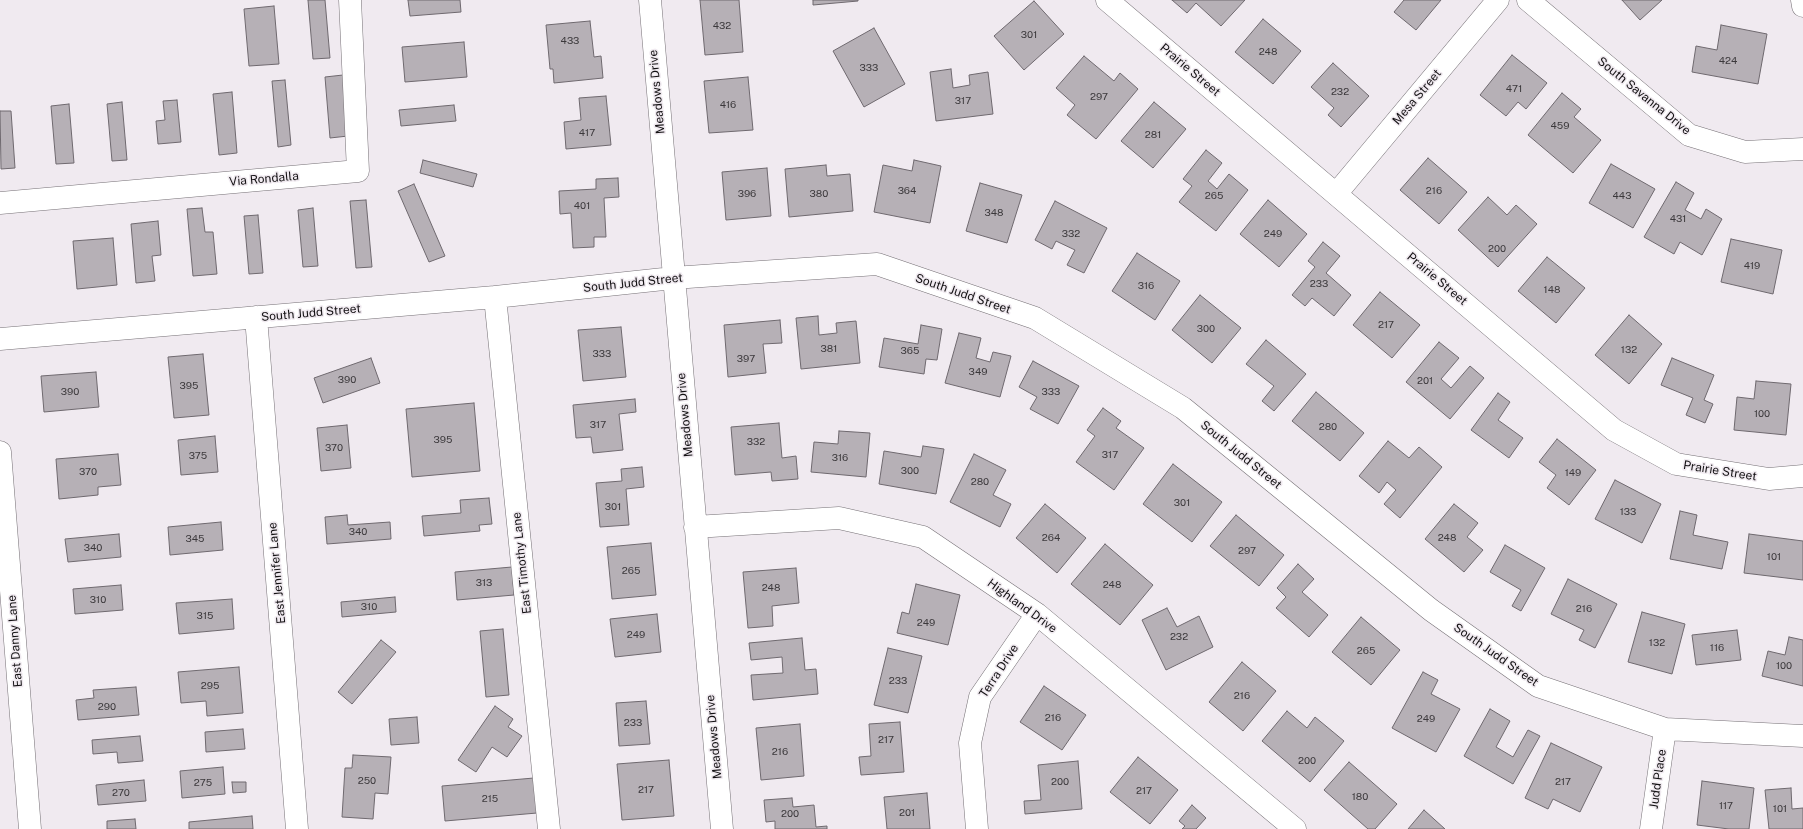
<!DOCTYPE html>
<style>
body{margin:0}
canvas{display:block;background:#f0eaf0}
</style>
<canvas width="1803" height="829"></canvas>
<script>
const c = document.querySelector('canvas').getContext('2d');
c.lineJoin = 'round';
function fill(path, color) { c.fillStyle = color; c.fill(path, 'evenodd'); }
const shape = rows => new Path2D(rows.map(r => 'M' + r).join(''));
function strokePath(path, color, width, dash) { c.strokeStyle = color; c.lineWidth = width; c.lineCap = dash ? 'butt' : 'round'; c.setLineDash(dash || []); c.stroke(path); }
function write(font, color, halo, rows, align = 'center') {
  c.font = font + ' "Public Sans",sans-serif'; c.lineWidth = 3; c.setLineDash([]); c.textBaseline = 'middle'; c.strokeStyle = halo; c.fillStyle = color; for (const [text, x, y, turn = 0] of rows) {
    c.save(); c.translate(x, y); c.rotate((+turn || 0) * Math.PI / 180); c.textAlign = isNaN(turn) ? turn : align; if (halo) c.strokeText(text, 0, 0); c.fillText(text, 0, 0); c.restore();
  }
}
const building = shape([
 [308,0,325,0,330,58,313,59,308,0],
 [408,0,460,0,461,12,410,16,408,0],
 [700,0,739,0,743,52,705,55,700,0],
 [813,0,858,0,858,1,813,5,813,0],
 [1172,0,1245,0,1221,26,1196,3,1187,13,1172,0],
 [1404,0,1441,0,1416,30,1394,12,1404,0],
 [1622,0,1662,0,1640,20,1622,0],
 [1034,1,1064,34,1024,70,994,36,1034,1],
 [274,6,279,64,249,66,244,9,274,6],
 [1263,19,1301,51,1273,84,1235,52,1263,19],
 [590,21,594,57,601,56,603,78,554,83,553,69,550,69,546,25,590,21],
 [1721,25,1767,34,1758,84,1692,72,1696,46,1717,50,1721,25],
 [874,28,905,84,864,107,833,51,874,28],
 [464,42,467,77,405,82,402,47,464,42],
 [1512,55,1547,83,1526,109,1518,102,1506,116,1480,95,1512,55],
 [1084,56,1114,81,1120,73,1138,89,1096,139,1067,115,1075,105,1056,88,1084,56],
 [1333,63,1369,96,1341,127,1328,115,1334,108,1311,87,1333,63],
 [951,69,953,88,970,85,969,75,988,72,993,114,936,121,930,72,951,69],
 [343,75,348,136,330,138,325,77,343,75],
 [748,77,753,130,709,133,704,81,748,77],
 [285,80,291,145,278,147,272,81,285,80],
 [232,92,237,153,219,155,213,94,232,92],
 [1562,93,1581,109,1574,117,1601,140,1573,173,1528,135,1562,93],
 [606,96,611,145,566,149,564,122,581,120,579,98,606,96],
 [177,100,181,142,158,144,156,121,165,120,163,101,177,100],
 [122,102,127,160,112,161,107,104,122,102],
 [1154,102,1186,129,1153,168,1121,141,1154,102],
 [69,104,74,163,56,164,51,106,69,104],
 [454,105,456,121,401,126,399,110,454,105],
 [0,111,11,111,15,168,1,169,0,111],
 [1206,150,1222,163,1208,181,1217,189,1229,174,1248,190,1216,231,1179,202,1192,186,1183,179,1206,150],
 [1428,158,1467,192,1439,224,1400,190,1428,158],
 [423,160,477,174,473,187,420,173,423,160],
 [914,160,941,166,930,223,874,212,883,165,912,171,914,160],
 [1611,164,1655,189,1633,228,1589,203,1611,164],
 [826,165,827,176,850,174,853,211,789,217,785,169,826,165],
 [767,168,771,216,726,220,722,172,767,168],
 [618,178,619,197,604,198,606,237,594,237,594,247,573,248,571,213,560,214,559,191,596,189,596,179,618,178],
 [1676,182,1694,193,1685,210,1701,219,1706,209,1722,219,1702,255,1680,242,1674,254,1644,237,1676,182],
 [980,183,1022,195,1007,243,966,231,980,183],
 [414,184,445,256,429,262,398,191,414,184],
 [1488,197,1507,215,1516,205,1537,224,1498,267,1458,230,1488,197],
 [366,200,372,267,356,268,350,201,366,200],
 [1268,200,1307,234,1279,267,1240,234,1268,200],
 [1055,201,1107,228,1084,273,1067,265,1075,250,1056,241,1052,249,1035,240,1055,201],
 [202,208,205,232,213,232,217,274,193,276,187,209,202,208],
 [313,208,318,266,303,267,298,210,313,208],
 [258,215,263,273,249,274,244,216,258,215],
 [158,221,161,255,152,256,155,281,136,283,131,224,158,221],
 [113,238,117,285,77,289,73,241,113,238],
 [1731,239,1782,250,1773,294,1721,282,1731,239],
 [1323,242,1340,256,1326,273,1351,295,1334,316,1312,298,1305,306,1292,295,1315,267,1308,261,1323,242],
 [1137,253,1180,281,1155,320,1112,291,1137,253],
 [1547,257,1585,288,1556,323,1518,291,1547,257],
 [1380,292,1420,325,1392,358,1353,325,1380,292],
 [1200,295,1241,328,1212,363,1172,330,1200,295],
 [1629,315,1662,344,1629,384,1595,355,1629,315],
 [818,316,819,335,837,333,836,323,856,321,860,363,801,369,796,318,818,316],
 [780,320,782,343,763,344,766,373,728,377,724,325,780,320],
 [921,325,942,329,937,360,926,359,924,374,879,367,884,338,918,344,921,325],
 [621,327,626,377,583,381,578,330,621,327],
 [959,333,981,338,976,358,990,362,993,352,1011,356,1000,397,945,383,959,333],
 [1266,340,1306,374,1274,411,1262,401,1274,386,1246,364,1266,340],
 [1439,342,1459,358,1441,379,1451,388,1470,366,1484,378,1450,419,1406,382,1439,342],
 [203,354,209,415,174,418,168,357,203,354],
 [371,358,380,383,323,403,314,378,371,358],
 [1672,358,1714,375,1704,400,1713,404,1705,423,1686,415,1693,398,1661,385,1672,358],
 [1033,361,1079,386,1058,424,1030,409,1037,397,1019,387,1033,361],
 [96,372,99,407,44,412,41,376,96,372],
 [1756,381,1791,384,1786,435,1734,430,1737,397,1754,399,1756,381],
 [1316,392,1364,433,1340,461,1292,421,1316,392],
 [1498,393,1510,402,1498,420,1523,438,1509,458,1471,430,1498,393],
 [635,399,636,412,619,414,623,450,593,453,591,437,576,438,573,405,635,399],
 [474,403,480,471,412,477,406,409,474,403],
 [1103,408,1121,421,1116,428,1144,448,1114,490,1076,462,1095,436,1087,430,1103,408],
 [779,423,782,458,796,456,798,479,772,481,771,472,735,475,731,427,779,423],
 [347,425,351,468,321,471,317,428,347,425],
 [839,431,870,433,866,477,811,472,814,442,838,444,839,431],
 [215,436,218,472,181,475,178,440,215,436],
 [1557,439,1596,470,1569,505,1547,488,1556,475,1539,462,1557,439],
 [1388,441,1409,458,1419,447,1442,467,1400,518,1384,504,1396,490,1387,482,1379,493,1359,476,1388,441],
 [923,446,944,449,936,494,879,484,884,451,921,457,923,446],
 [118,454,121,485,98,487,98,495,59,499,56,459,118,454],
 [974,454,1006,470,993,495,1011,504,1000,527,950,502,974,454],
 [1173,464,1222,502,1192,542,1143,504,1173,464],
 [642,467,644,487,626,489,629,525,600,527,596,483,622,481,621,469,642,467],
 [1615,480,1661,504,1642,543,1595,519,1615,480],
 [489,498,492,524,479,525,480,531,424,536,422,516,461,513,460,500,489,498],
 [1045,504,1086,538,1057,573,1016,538,1045,504],
 [1454,504,1478,523,1467,537,1483,550,1464,572,1425,539,1454,504],
 [1680,511,1697,515,1693,535,1728,542,1722,569,1670,559,1680,511],
 [347,515,348,525,390,522,391,539,327,544,325,517,347,515],
 [1236,515,1284,555,1259,586,1210,546,1236,515],
 [221,522,223,550,170,555,168,527,221,522],
 [119,534,121,557,68,562,65,539,119,534],
 [1749,534,1803,541,1803,580,1744,573,1749,534],
 [651,543,656,595,612,599,607,547,651,543],
 [1105,544,1153,585,1120,625,1071,584,1105,544],
 [1505,545,1545,568,1521,611,1512,606,1521,590,1490,572,1505,545],
 [1298,564,1314,579,1302,592,1328,615,1309,637,1276,608,1286,597,1277,588,1298,564],
 [512,567,514,595,457,600,455,572,512,567],
 [796,568,799,603,772,606,773,626,748,628,743,572,796,568],
 [1568,579,1617,604,1595,648,1579,640,1584,630,1551,614,1568,579],
 [916,584,960,595,948,645,897,633,902,612,909,614,916,584],
 [121,585,123,610,75,614,73,589,121,585],
 [395,597,396,612,342,617,341,602,395,597],
 [232,599,234,629,179,634,176,603,232,599],
 [1167,608,1177,627,1199,616,1213,647,1166,670,1142,620,1167,608],
 [1642,612,1685,624,1672,674,1628,662,1642,612],
 [657,614,661,652,615,657,610,619,657,614],
 [1361,617,1400,650,1371,685,1332,652,1361,617],
 [503,629,509,695,486,697,480,631,503,629],
 [1737,630,1741,660,1696,665,1692,635,1737,630],
 [1789,637,1803,640,1803,686,1762,676,1768,651,1785,655,1789,637],
 [802,638,805,670,816,669,818,694,753,700,751,675,783,673,782,657,751,660,749,643,802,638],
 [381,640,396,652,352,704,338,692,381,640],
 [888,648,922,656,908,713,874,705,888,648],
 [1242,662,1276,691,1243,731,1209,702,1242,662],
 [239,667,243,713,207,716,206,701,181,703,178,672,239,667],
 [1423,672,1438,680,1431,694,1460,709,1436,752,1392,728,1423,672],
 [1044,686,1086,715,1062,750,1020,722,1044,686],
 [136,687,139,715,78,720,76,700,94,698,93,690,136,687],
 [646,701,650,744,619,746,616,703,646,701],
 [495,706,513,719,508,727,522,736,507,757,492,747,476,772,458,760,495,706],
 [1490,709,1510,721,1496,747,1513,757,1528,730,1540,736,1513,784,1464,756,1490,709],
 [1287,711,1307,728,1315,717,1344,741,1310,782,1262,741,1287,711],
 [417,717,419,743,391,745,389,719,417,717],
 [900,722,904,772,861,775,859,757,871,756,869,724,900,722],
 [800,724,804,776,761,780,756,728,800,724],
 [243,729,245,749,206,752,205,732,243,729],
 [140,736,143,761,118,763,117,752,93,754,92,740,140,736],
 [1551,743,1602,767,1580,812,1553,799,1548,809,1525,798,1551,743],
 [353,755,391,757,388,794,375,793,373,819,342,817,345,768,352,768,353,755],
 [1138,757,1178,790,1150,824,1110,792,1138,757],
 [669,760,674,816,622,820,617,764,669,760],
 [1078,761,1082,809,1025,814,1024,801,1041,800,1038,765,1078,761],
 [1349,762,1397,804,1375,829,1368,829,1324,790,1349,762],
 [223,767,225,794,182,798,180,771,223,767],
 [534,778,537,813,445,821,442,786,534,778],
 [144,780,146,801,98,805,96,785,144,780],
 [1702,781,1754,788,1749,829,1729,829,1697,825,1702,781],
 [232,782,246,782,246,792,233,793,232,782],
 [1791,788,1792,809,1803,808,1803,829,1769,829,1765,790,1791,788],
 [927,793,930,829,887,829,884,797,927,793],
 [792,798,793,807,814,805,816,827,827,826,827,829,775,829,775,821,766,822,764,800,792,798],
 [1192,805,1206,818,1196,829,1182,829,1185,826,1179,821,1192,805],
 [1424,810,1445,829,1408,829,1424,810],
 [252,816,253,829,189,829,189,822,252,816],
 [135,819,136,829,107,829,107,821,135,819]
]);
fill(building, '#b6b0b6');
strokePath(building, '#6f696f', 1);
const minor = shape([
 [650,0,722,829],
 [1107,0,1614,430,1676,464,1769,479,1803,476],
 [1528,0,1689,135,1745,152,1803,149],
 [1802,0,1803,6],
 [1336,194,1498,0],
 [0,203,358,171,350,0],
 [495,297,549,829],
 [256,317,297,829],
 [0,339,495,297,673,278,877,264,1035,318,1183,408,1431,610,1538,686,1665,729,1803,736],
 [0,452,30,829],
 [695,527,839,518,923,537,1037,614,1295,829],
 [977,829,970,743,980,697,1037,614],
 [1651,829,1665,729]
]);
strokePath(minor, '#767176', 23);
strokePath(minor, '#fff', 22);
write('10px', '#3c393c', null, [
 ["432",722,26],
 ["301",1029,35],
 ["433",570,41],
 ["248",1268,52],
 ["424",1728,61],
 ["333",869,68],
 ["471",1514,89],
 ["232",1340,92],
 ["297",1099,97],
 ["317",963,101],
 ["416",728,105],
 ["459",1560,126],
 ["417",587,133],
 ["281",1153,135],
 ["364",907,191],
 ["216",1434,191],
 ["396",747,194],
 ["380",819,194],
 ["265",1214,196],
 ["443",1622,196],
 ["401",582,206],
 ["348",994,213],
 ["431",1678,219],
 ["332",1071,234],
 ["249",1273,234],
 ["200",1497,249],
 ["419",1752,266],
 ["233",1319,284],
 ["316",1146,286],
 ["148",1552,290],
 ["217",1386,325],
 ["300",1206,329],
 ["381",829,349],
 ["132",1629,350],
 ["365",910,351],
 ["333",602,354],
 ["397",746,359],
 ["349",978,372],
 ["390",347,380],
 ["201",1425,381],
 ["395",189,386],
 ["390",70,392],
 ["333",1051,392],
 ["100",1762,414],
 ["317",598,425],
 ["280",1328,427],
 ["395",443,440],
 ["332",756,442],
 ["370",334,448],
 ["317",1110,455],
 ["375",198,456],
 ["316",840,458],
 ["300",910,471],
 ["370",88,472],
 ["149",1573,473],
 ["280",980,482],
 ["301",1182,503],
 ["301",613,507],
 ["133",1628,512],
 ["340",358,532],
 ["264",1051,538],
 ["248",1447,538],
 ["345",195,539],
 ["340",93,548],
 ["297",1247,551],
 ["101",1774,557],
 ["265",631,571],
 ["313",484,583],
 ["248",1112,585],
 ["248",771,588],
 ["310",98,600],
 ["310",369,607],
 ["216",1584,609],
 ["315",205,616],
 ["249",926,623],
 ["249",636,635],
 ["232",1179,637],
 ["132",1657,643],
 ["116",1717,648],
 ["265",1366,651],
 ["100",1784,666],
 ["233",898,681],
 ["295",210,686],
 ["216",1242,696],
 ["290",107,707],
 ["216",1053,718],
 ["249",1426,719],
 ["233",633,723],
 ["217",886,740],
 ["216",780,752],
 ["200",1307,761],
 ["250",367,781],
 ["200",1060,782],
 ["217",1563,782],
 ["275",203,783],
 ["217",646,790],
 ["217",1144,791],
 ["270",121,793],
 ["180",1360,797],
 ["215",490,799],
 ["117",1726,806],
 ["101",1780,809],
 ["201",907,813],
 ["200",790,814]
]);
write('12px', '#131113', '#f0eaf0', [
 ["Prairie Street",1190,70,40],
 ["Meadows Drive",657,92,-95],
 ["South Savanna Drive",1644,96,39],
 ["Mesa Street",1417,97,-50],
 ["Via Rondalla",264,179,-5],
 ["Prairie Street",1437,279,40],
 ["South Judd Street",633,283,-6],
 ["South Judd Street",963,294,19],
 ["South Judd Street",311,313,-5],
 ["Meadows Drive",685,415,-95],
 ["South Judd Street",1241,455,39],
 ["Prairie Street",1720,471,9],
 ["East Timothy Lane",522,563,-96],
 ["East Jennifer Lane",277,573,-95],
 ["Highland Drive",1022,606,36],
 ["East Danny Lane",15,641,-94],
 ["South Judd Street",1496,655,35],
 ["Terra Drive",999,671,-57],
 ["Meadows Drive",714,737,-95],
 ["Judd Place",1658,779,-82]
]);
</script>
